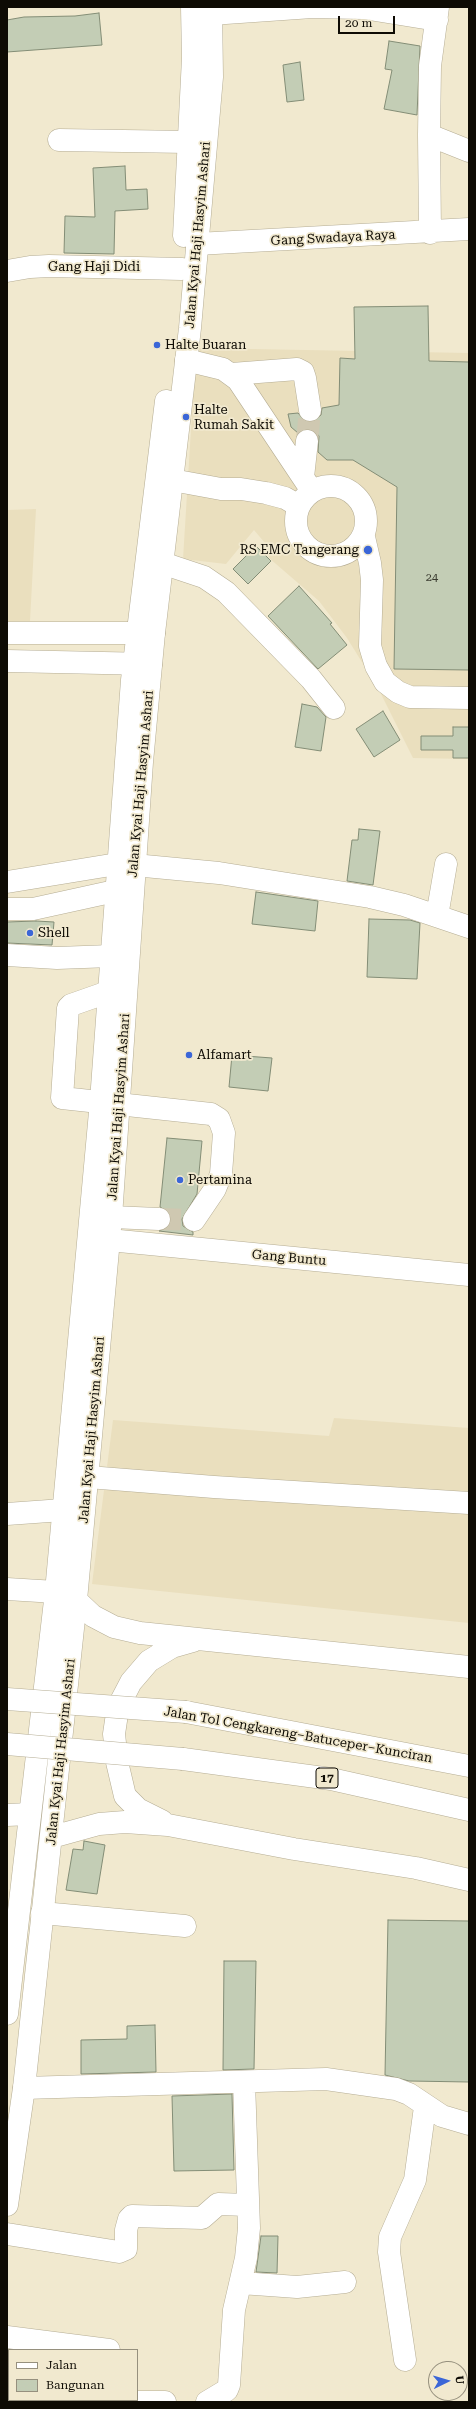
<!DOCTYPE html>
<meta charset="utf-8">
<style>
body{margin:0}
#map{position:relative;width:476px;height:2409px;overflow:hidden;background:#f1e9cf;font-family:"Roboto Serif",serif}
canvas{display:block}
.frame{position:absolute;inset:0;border:8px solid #0e0b04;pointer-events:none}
.legend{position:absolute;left:8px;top:2349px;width:130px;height:52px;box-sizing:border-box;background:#f1e9cf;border:1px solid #96907e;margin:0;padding:5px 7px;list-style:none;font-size:12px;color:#0e0b04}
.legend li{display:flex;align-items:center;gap:8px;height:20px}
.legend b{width:20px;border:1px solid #96907e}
.north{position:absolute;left:428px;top:2361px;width:40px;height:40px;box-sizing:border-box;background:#f1e9cf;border:1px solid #96907e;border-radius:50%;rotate:85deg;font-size:11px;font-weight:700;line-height:16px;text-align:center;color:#0e0b04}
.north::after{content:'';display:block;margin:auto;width:14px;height:18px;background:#3b66d7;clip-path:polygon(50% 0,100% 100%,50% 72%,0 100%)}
.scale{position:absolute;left:338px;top:16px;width:57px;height:18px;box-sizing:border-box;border:2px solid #0e0b04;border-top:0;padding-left:5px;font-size:12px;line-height:14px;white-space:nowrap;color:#0e0b04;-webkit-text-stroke:3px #f1e9cf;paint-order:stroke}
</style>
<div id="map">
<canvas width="476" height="2409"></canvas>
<div class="frame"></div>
<ul class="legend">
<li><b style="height:5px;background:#fff"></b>Jalan</li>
<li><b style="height:11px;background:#c3cdb5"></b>Bangunan</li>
</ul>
<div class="north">U</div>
<div class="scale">20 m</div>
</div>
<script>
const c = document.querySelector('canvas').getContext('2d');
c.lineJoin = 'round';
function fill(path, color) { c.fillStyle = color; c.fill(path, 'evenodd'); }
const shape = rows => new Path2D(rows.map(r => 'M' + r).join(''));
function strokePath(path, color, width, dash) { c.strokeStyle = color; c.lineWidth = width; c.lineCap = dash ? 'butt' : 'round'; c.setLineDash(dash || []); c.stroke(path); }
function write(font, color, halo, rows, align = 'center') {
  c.font = font + ' "Roboto Serif",serif'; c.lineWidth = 3.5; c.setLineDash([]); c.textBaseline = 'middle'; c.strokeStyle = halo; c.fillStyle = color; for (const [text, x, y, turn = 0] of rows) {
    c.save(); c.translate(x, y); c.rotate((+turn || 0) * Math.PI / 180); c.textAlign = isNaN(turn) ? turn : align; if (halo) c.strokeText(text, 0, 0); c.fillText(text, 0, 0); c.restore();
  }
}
fill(shape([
 [196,348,469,353,469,759,413,758,378,688,347,638,319,601,269,558,265,543,254,530,226,564,183,559],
 [36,509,30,621,7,621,7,510],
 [334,1418,469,1428,469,1623,92,1584,113,1420,329,1436]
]), '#eadfbe');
const building = shape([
 [99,13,102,45,7,52,7,20,24,17,75,16,99,13],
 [389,41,420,46,417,115,384,109,392,70,385,69,389,41],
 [300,62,304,100,287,102,283,65,300,62],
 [125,166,126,190,147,189,148,209,115,211,114,254,64,253,65,216,95,217,93,168,125,166],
 [428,306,429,361,469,362,469,670,394,669,397,487,353,460,327,460,318,452,319,436,315,431,308,429,298,433,291,427,288,414,298,413,305,421,312,422,321,415,322,408,339,405,340,358,355,359,354,307,428,306],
 [256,546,271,561,248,584,233,569,256,546],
 [299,586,332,623,330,624,347,645,318,669,268,616,299,586],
 [302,704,317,707,326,717,321,751,295,747,302,704],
 [383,711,400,740,374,757,356,729,383,711],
 [453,727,469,727,469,758,453,758,453,750,421,750,421,736,453,736,453,727],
 [359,829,380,831,373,885,347,881,352,840,358,840,359,829],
 [256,892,318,901,315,931,252,924,256,892],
 [369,919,410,920,420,923,417,979,367,977,369,919],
 [36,921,54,922,52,945,7,943,7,922,36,921],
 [232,1055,272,1058,268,1091,229,1087,232,1055],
 [167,1138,202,1141,197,1194,182,1219,183,1226,193,1232,193,1235,159,1231,169,1226,171,1220,170,1213,160,1207,167,1138],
 [84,1841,105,1845,97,1894,66,1890,73,1849,83,1850,84,1841],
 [388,1920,469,1921,469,2082,409,2081,385,2075,388,1920],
 [224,1961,256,1961,254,2069,223,2070,224,1961],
 [155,2025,156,2072,81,2074,81,2040,127,2039,127,2026,155,2025],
 [232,2094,234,2170,174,2171,172,2096,232,2094],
 [261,2236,278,2236,277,2273,256,2272,261,2236]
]);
fill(building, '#c3cdb5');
strokePath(building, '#838d76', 1);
strokePath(shape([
 [307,441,310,410],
 [159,1219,194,1220]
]), '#cfc8b1', 22, [22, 11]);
const minor = shape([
 [438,7,430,66,429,135,469,151],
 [211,14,312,7,363,8,437,20],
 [429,135,430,233],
 [59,140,188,142],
 [197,244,469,229],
 [7,271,30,267,49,266,182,269],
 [186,360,223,369,238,380,312,491],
 [232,374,297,369,303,372,305,378,310,410],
 [303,477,307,441],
 [172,480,221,489,241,489,266,493,285,498,299,506],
 '296 521a35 35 0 1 1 70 0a35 35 0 1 1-70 0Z',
 [364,537,370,563,372,580,370,646,376,666,385,682,398,692,410,697,469,698],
 [162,563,204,577,226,592,311,679,334,708],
 [7,633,154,633],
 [7,661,151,664],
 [7,882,117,864,134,865,219,873,370,897,404,905,469,927],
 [7,909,33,909,115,891],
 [437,916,446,864],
 [7,955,57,958,111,956],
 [108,992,71,1005,68,1008,62,1098,211,1114,219,1119,224,1133,221,1174,215,1189,194,1220],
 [111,1217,159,1219],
 [109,1240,469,1275],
 [88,1477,214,1487,469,1503],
 [7,1514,63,1510],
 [7,1589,56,1592],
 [7,1815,30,1814],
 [42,1913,185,1926],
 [24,2088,326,2079,396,2089,409,2094,442,2116,469,2124],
 [7,2234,119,2252,126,2249,126,2230,129,2219,132,2216,202,2218,218,2204,248,2205],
 [241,2283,297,2287,345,2282],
 [7,2337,109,2350],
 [405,2360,389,2252,390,2237,415,2180,425,2107],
 [7,2367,9,2367],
 [124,2400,124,2402,165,2402],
 [207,2402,227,2390,229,2385,234,2310,246,2258,249,2228,244,2082]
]);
const major = shape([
 [184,236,193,58,192,7],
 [76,1600,93,1616,114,1627,140,1633,469,1667],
 [162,1821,138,1809,125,1796,117,1762,114,1734,118,1707,131,1682,149,1661,172,1647,193,1641],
 [52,1837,99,1824,125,1822,168,1825,294,1849,416,1868,469,1880],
 [7,2014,56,1592,101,1101,132,680,166,401],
 [7,2205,24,2088,76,1600,111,1217,142,762,154,633,190,328,212,77,211,7]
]);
const highway = shape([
 [186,1712,469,1766],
 [183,1759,331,1779,469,1810]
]);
strokePath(minor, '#b5ad94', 23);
strokePath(major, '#b5ad94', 23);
strokePath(highway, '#b5ad94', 23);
strokePath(minor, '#fff', 22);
strokePath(major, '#fff', 22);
strokePath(highway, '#fff', 22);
const highwayBridge = shape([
 [7,1699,186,1712],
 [7,1744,183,1759]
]);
strokePath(highwayBridge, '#b5ad94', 23, []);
strokePath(highwayBridge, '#fff', 22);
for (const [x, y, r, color] of [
 [157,345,4,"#3b66d7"],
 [186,417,4,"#3b66d7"],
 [368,550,5,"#3b66d7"],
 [30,933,4,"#3b66d7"],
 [189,1055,4,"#3b66d7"],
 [180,1180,4,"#3b66d7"]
]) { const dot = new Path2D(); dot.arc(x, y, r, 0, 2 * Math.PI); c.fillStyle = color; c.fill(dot); strokePath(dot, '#f1e9cf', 1.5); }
write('11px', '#3b3c30', null, [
 ["24",432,578]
]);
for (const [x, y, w] of [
 [327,1778,22]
]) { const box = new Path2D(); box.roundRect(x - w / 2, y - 10, w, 20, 3); c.fillStyle = '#f1e9cf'; c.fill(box); strokePath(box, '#0e0b04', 1); }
write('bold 12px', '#0e0b04', null, [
 ["17",327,1778]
]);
write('13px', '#0e0b04', '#f1e9cf', [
 ["Jalan Kyai Haji Hasyim Ashari",198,235,-85],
 ["Gang Swadaya Raya",333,238,-3],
 ["Gang Haji Didi",94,267],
 ["Jalan Kyai Haji Hasyim Ashari",141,784,-85],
 ["Jalan Kyai Haji Hasyim Ashari",119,1107,-86],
 ["Gang Buntu",289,1258,5],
 ["Jalan Kyai Haji Hasyim Ashari",92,1430,-85],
 ["Jalan Tol Cengkareng–Batuceper–Kunciran",298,1735,10],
 ["Jalan Kyai Haji Hasyim Ashari",61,1752,-84]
]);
write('13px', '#0e0b04', '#f1e9cf', [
 ["Halte Buaran",165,345],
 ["Halte",194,410],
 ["Rumah Sakit",194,425],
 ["RS EMC Tangerang",359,550,"right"],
 ["Shell",38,933],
 ["Alfamart",197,1055],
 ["Pertamina",188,1180]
], 'left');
</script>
